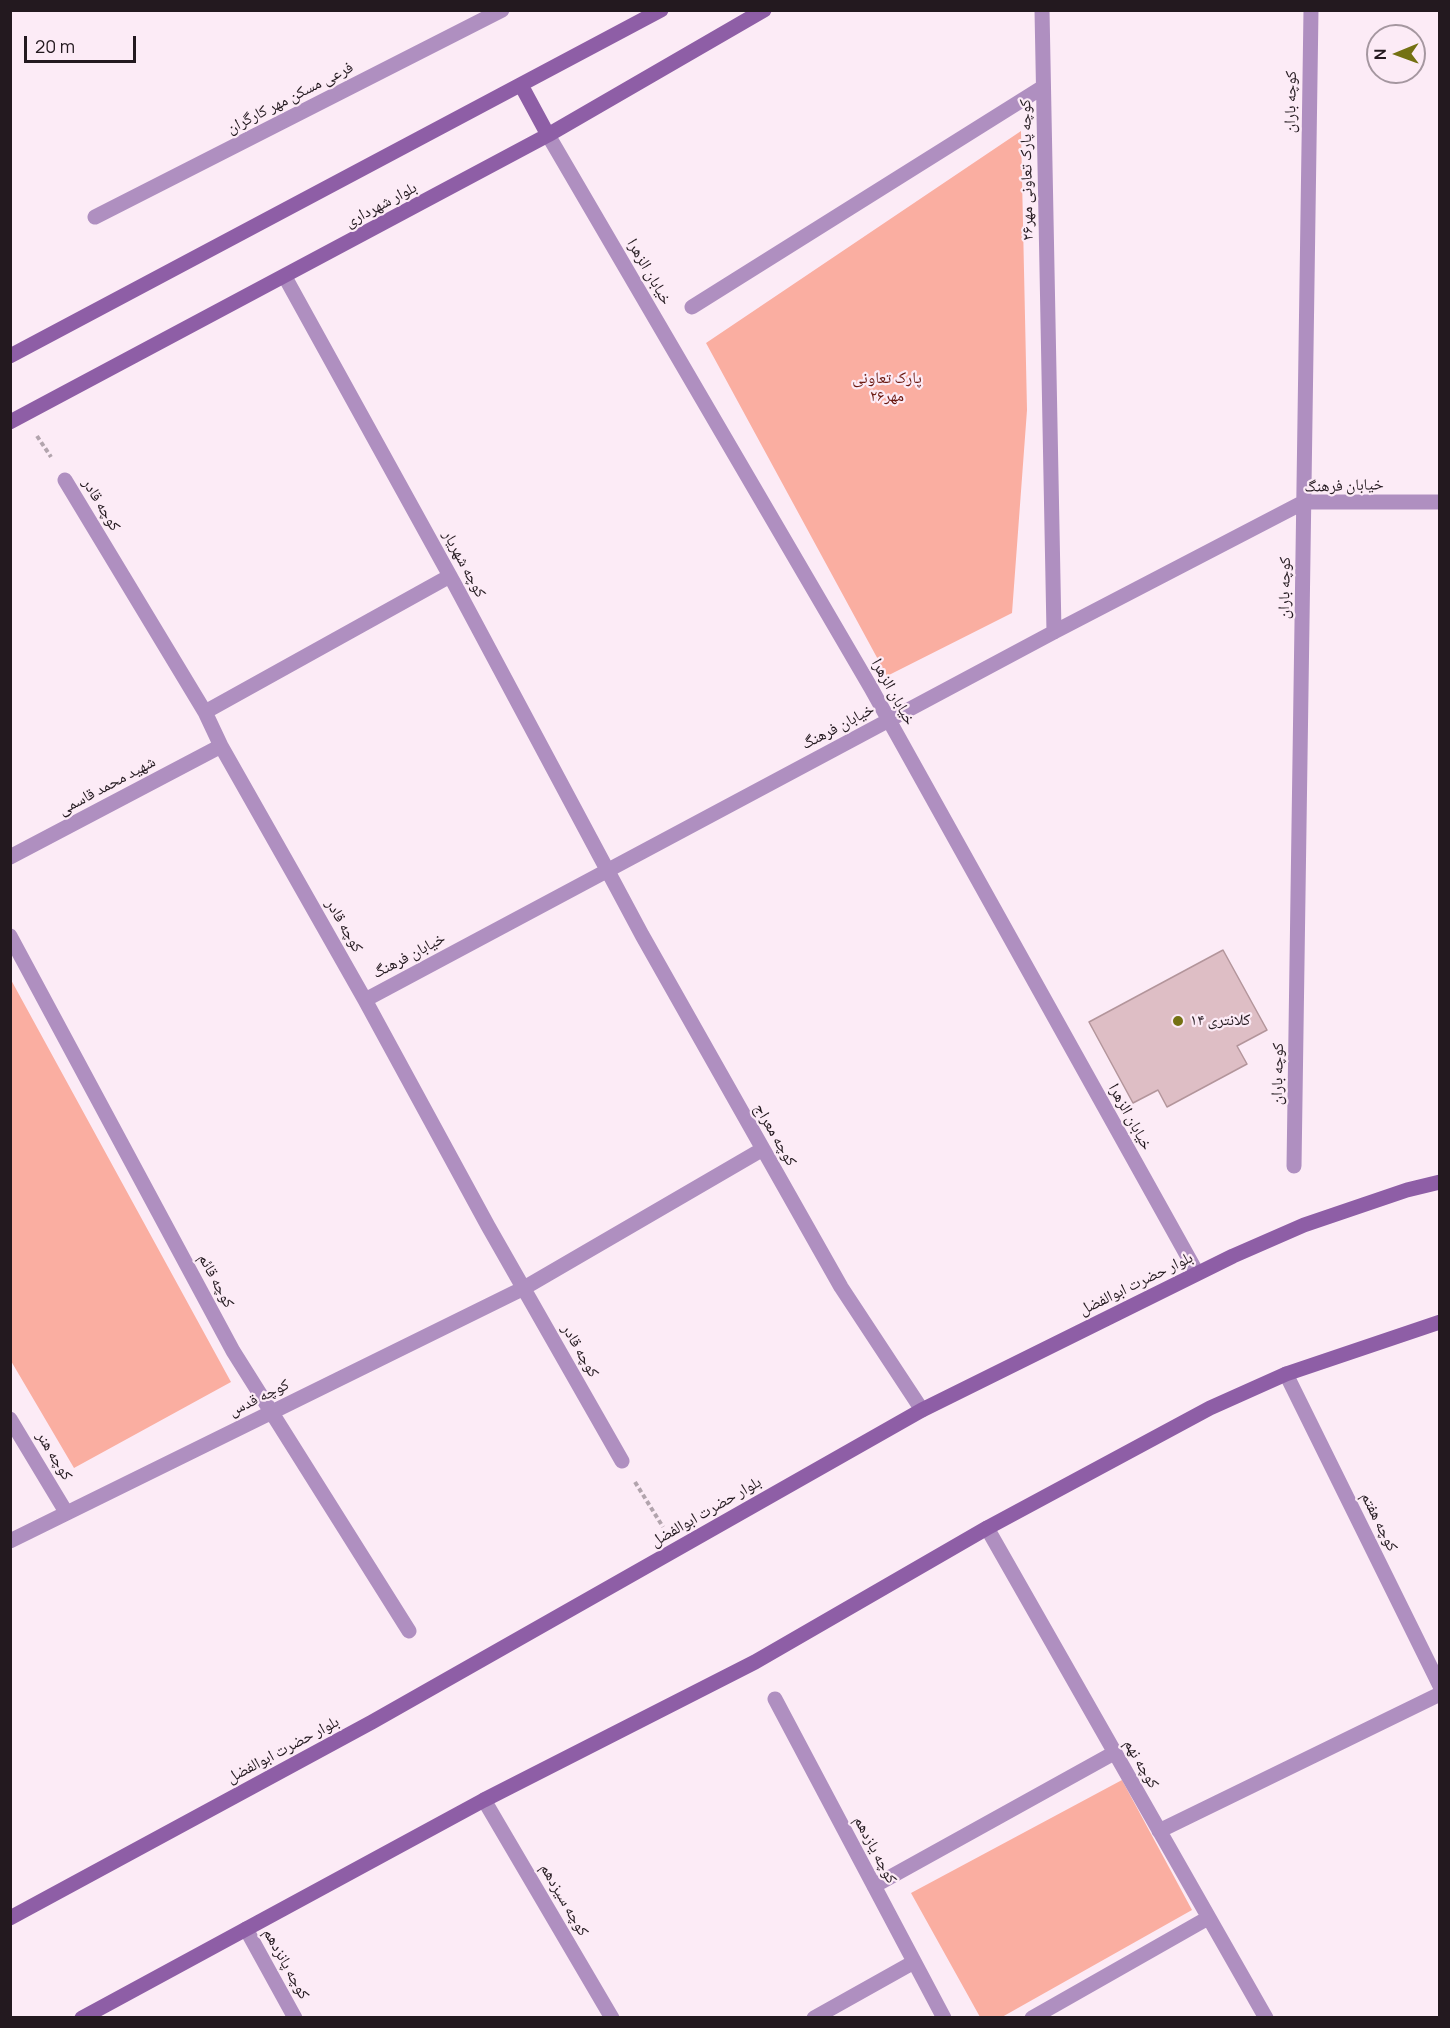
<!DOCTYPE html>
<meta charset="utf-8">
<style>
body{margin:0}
#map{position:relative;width:1450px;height:2028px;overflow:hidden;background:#fcebf6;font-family:Manrope,sans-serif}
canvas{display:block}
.frame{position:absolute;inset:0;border:12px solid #23191f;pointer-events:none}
.north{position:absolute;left:1366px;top:24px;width:60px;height:60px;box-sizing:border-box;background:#fcebf6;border:2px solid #a597a0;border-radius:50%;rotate:269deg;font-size:16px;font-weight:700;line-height:24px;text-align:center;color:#23191f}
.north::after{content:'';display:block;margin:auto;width:21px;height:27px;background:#747113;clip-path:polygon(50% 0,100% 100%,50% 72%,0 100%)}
.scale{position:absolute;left:24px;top:36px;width:112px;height:27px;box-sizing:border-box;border:3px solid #23191f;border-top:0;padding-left:8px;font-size:18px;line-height:21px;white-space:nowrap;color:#23191f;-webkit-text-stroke:4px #fcebf6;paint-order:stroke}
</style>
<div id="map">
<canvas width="1450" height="2028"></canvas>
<div class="frame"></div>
<div class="north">N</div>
<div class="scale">20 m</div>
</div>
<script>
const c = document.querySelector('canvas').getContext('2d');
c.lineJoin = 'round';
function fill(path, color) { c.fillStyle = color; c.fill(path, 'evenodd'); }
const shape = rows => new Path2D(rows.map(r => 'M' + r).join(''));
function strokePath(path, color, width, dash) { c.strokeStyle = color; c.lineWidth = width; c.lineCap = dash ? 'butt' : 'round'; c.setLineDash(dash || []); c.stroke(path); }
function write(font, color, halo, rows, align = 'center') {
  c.font = font + ' Manrope,"Noto Naskh Arabic",sans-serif'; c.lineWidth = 4.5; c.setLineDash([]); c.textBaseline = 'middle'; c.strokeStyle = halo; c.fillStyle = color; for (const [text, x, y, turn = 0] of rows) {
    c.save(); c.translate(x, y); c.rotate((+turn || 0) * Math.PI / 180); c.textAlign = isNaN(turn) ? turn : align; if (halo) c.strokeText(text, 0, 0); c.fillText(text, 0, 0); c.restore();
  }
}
fill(shape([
 [1021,131,1027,410,1012,613,887,676,706,343],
 [10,978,231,1382,74,1468,11,1361],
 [1122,1780,1192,1910,1002,2017,980,2017,911,1893]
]), '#faaea1');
const building = shape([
 [1223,950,1267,1030,1237,1046,1247,1064,1167,1107,1158,1090,1133,1103,1089,1022,1223,950]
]);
fill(building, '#debec5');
strokePath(building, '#b3959b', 1.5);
strokePath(shape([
 [37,436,51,457],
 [635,1482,663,1527]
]), '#b2a4ad', 4, [4.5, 3]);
strokePath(shape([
 [1042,10,1054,632],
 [548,135,871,688,1197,1273],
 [95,217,502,10],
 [285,277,455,585,642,935,841,1287,922,1410],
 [692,307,1043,87],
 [65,480,205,712,221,746,365,1000,488,1226,622,1461],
 [205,712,450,576],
 [10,857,221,746],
 [10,936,233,1351,409,1631],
 [365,1000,1054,632,1304,502,1440,502],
 [1294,1166,1311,10],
 [1286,1374,1440,1686],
 [10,1419,66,1512],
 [987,1528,1266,2018],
 [10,1541,524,1288,763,1149],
 [775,1699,944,2018],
 [484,1800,612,2018],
 [1159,1831,1440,1694],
 [874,1886,1114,1753],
 [246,1929,295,2018],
 [814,2018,914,1962],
 [1032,2018,1208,1918]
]), '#af8fc0', 15);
strokePath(shape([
 [521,85,548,135],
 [10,356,661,10],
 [10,422,548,135,764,10],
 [10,1918,372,1722,922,1410,1233,1256,1304,1225,1407,1190,1440,1182],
 [82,2018,484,1800,755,1662,987,1528,1210,1408,1286,1374,1440,1322]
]), '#8e5ea6', 15);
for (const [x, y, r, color] of [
 [1178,1021,6,"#747113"]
]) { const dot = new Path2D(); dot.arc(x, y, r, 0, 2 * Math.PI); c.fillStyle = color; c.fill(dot); strokePath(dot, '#fcebf6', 2); }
write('16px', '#23191f', '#fcebf6', [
 ["فرعی مسکن مهر کارگران",290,98,-27],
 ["کوچه باران",1291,102,-89],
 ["کوچه پارک تعاونی مهر۲۶",1027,170,-91],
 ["بلوار شهرداری",381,205,-28],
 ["خیابان الزهرا",649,272,60],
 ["خیابان فرهنگ",1344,486,-2],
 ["کوچه قادر",101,505,59],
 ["کوچه شهریار",464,564,62],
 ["کوچه باران",1285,588,-89],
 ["خیابان الزهرا",893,692,61],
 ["خیابان فرهنگ",838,727,-28],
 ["شهید محمد قاسمی",107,786,-28],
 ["کوچه قادر",344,926,60],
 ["خیابان فرهنگ",409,956,-28],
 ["کوچه باران",1278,1074,-89],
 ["خیابان الزهرا",1130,1117,61],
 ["کوچه معراج",775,1135,60],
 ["کوچه قائم",216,1281,62],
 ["بلوار حضرت ابوالفضل",1136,1284,-26],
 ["کوچه قادر",580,1351,60],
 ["کوچه قدس",259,1398,-26],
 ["کوچه هنر",54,1456,59],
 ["بلوار حضرت ابوالفضل",706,1512,-30],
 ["کوچه هفتم",1379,1522,64],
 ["بلوار حضرت ابوالفضل",283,1750,-28],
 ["کوچه نهم",1141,1764,60],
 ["کوچه یازدهم",875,1850,62],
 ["کوچه سیزدهم",564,1900,60],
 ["کوچه پانزدهم",286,1964,61]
]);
write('16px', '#6a180f', '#fcebf6', [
 ["پارک تعاونی",887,379],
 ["مهر۲۶",887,397]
]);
write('16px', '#23191f', '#fcebf6', [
 ["کلانتری ۱۴",1190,1021]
], 'left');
</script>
